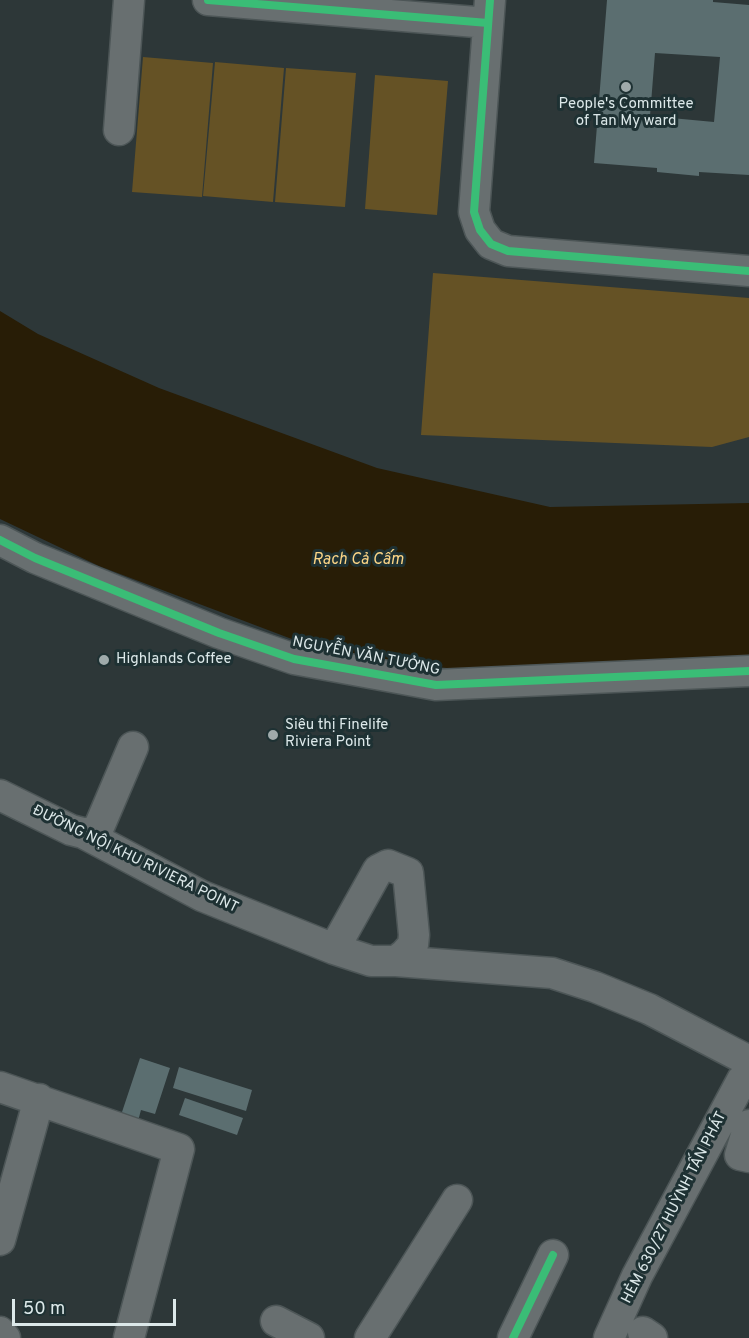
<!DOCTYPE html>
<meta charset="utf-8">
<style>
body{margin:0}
#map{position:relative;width:749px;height:1338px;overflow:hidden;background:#2d3738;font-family:Overpass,sans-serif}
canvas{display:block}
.scale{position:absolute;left:12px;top:1299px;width:164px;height:27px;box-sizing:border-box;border:3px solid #dce8e9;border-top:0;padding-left:8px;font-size:18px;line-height:21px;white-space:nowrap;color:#dce8e9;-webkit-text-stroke:4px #1e3133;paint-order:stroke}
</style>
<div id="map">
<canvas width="749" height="1338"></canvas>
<div class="scale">50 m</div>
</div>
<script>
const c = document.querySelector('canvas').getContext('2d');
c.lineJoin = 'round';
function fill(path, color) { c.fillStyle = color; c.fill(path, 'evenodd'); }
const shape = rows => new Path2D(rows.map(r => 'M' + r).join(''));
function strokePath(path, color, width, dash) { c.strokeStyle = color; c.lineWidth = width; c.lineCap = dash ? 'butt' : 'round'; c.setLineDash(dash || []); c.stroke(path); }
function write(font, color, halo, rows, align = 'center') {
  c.font = font + ' Overpass,sans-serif'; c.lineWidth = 6; c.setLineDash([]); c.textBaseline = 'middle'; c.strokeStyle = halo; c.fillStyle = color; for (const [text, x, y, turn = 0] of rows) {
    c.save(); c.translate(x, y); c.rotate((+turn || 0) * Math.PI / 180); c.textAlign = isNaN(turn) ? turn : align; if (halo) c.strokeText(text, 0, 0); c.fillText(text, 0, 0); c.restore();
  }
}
fill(shape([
 [143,57,213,63,202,197,132,192],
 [215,62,284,68,273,202,203,196],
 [286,68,356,73,345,207,275,202],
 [375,75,448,81,437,215,365,209],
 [433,273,749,298,749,437,712,447,421,435]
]), '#655225');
fill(shape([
 [0,311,38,334,159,388,377,468,550,507,749,503,749,657,508,675,334,655,99,566,0,519]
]), '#281d06');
fill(shape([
 [607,0,713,0,713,2,749,5,749,175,699,172,699,176,657,172,657,168,594,163],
 [655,53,720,57,714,122,650,116],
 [140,1058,170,1068,155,1114,141,1110,138,1121,121,1115],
 [179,1067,252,1090,246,1111,173,1088],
 [185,1098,243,1118,237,1135,179,1115]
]), '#5b6e70');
const minor = shape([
 [208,0,488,23],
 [490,0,474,212,480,230,491,244,508,251,749,271],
 [119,130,129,0],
 [0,540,35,558,219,633,294,659,436,685,749,671],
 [0,795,71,830,83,833,202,896,334,949,371,961,396,961,552,973,595,987,649,1009,749,1061],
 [83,833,91,833,99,827,133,747],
 [334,949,378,870,388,865,408,873,414,935,413,945,405,954,396,961],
 [0,1087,179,1149,129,1338],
 [749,1125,740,1155,749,1157],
 [0,1240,39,1099],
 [276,1321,309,1338],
 [0,1332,5,1338],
 [643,1332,652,1338],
 [370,1338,457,1200],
 [513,1338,553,1255],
 [609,1338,637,1276,742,1080]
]);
strokePath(minor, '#4d5657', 33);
strokePath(minor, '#686f70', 30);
strokePath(shape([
 [208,0,488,23],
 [490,0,474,212,480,230,491,244,508,251,749,271],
 [0,540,35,558,219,633,294,659,436,685,749,671],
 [513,1338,553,1255]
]), '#3abd76', 8);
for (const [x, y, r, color] of [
 [626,87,6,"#9faaab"],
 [104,660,6,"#9faaab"],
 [273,735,6,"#9faaab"]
]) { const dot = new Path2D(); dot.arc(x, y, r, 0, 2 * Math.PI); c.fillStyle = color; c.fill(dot); strokePath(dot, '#1e3133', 2); }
write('15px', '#dce8e9', '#1e3133', [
 ["People's Committee",626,105,"center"],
 ["of Tan My ward",626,122,"center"],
 ["Highlands Coffee",116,660],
 ["Siêu thị Finelife",285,726],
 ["Riviera Point",285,743]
], 'left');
write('15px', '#dce8e9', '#1e3133', [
 ["NGUYỄN VĂN TƯỞNG",366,657,11],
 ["ĐƯỜNG NỘI KHU RIVIERA POINT",135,860,26],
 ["HẺM 630/27 HUỲNH TẤN PHÁT",675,1208,-63]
]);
write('italic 16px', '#fcd586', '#1e3133', [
 ["Rạch Cả Cấm",358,561]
]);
</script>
